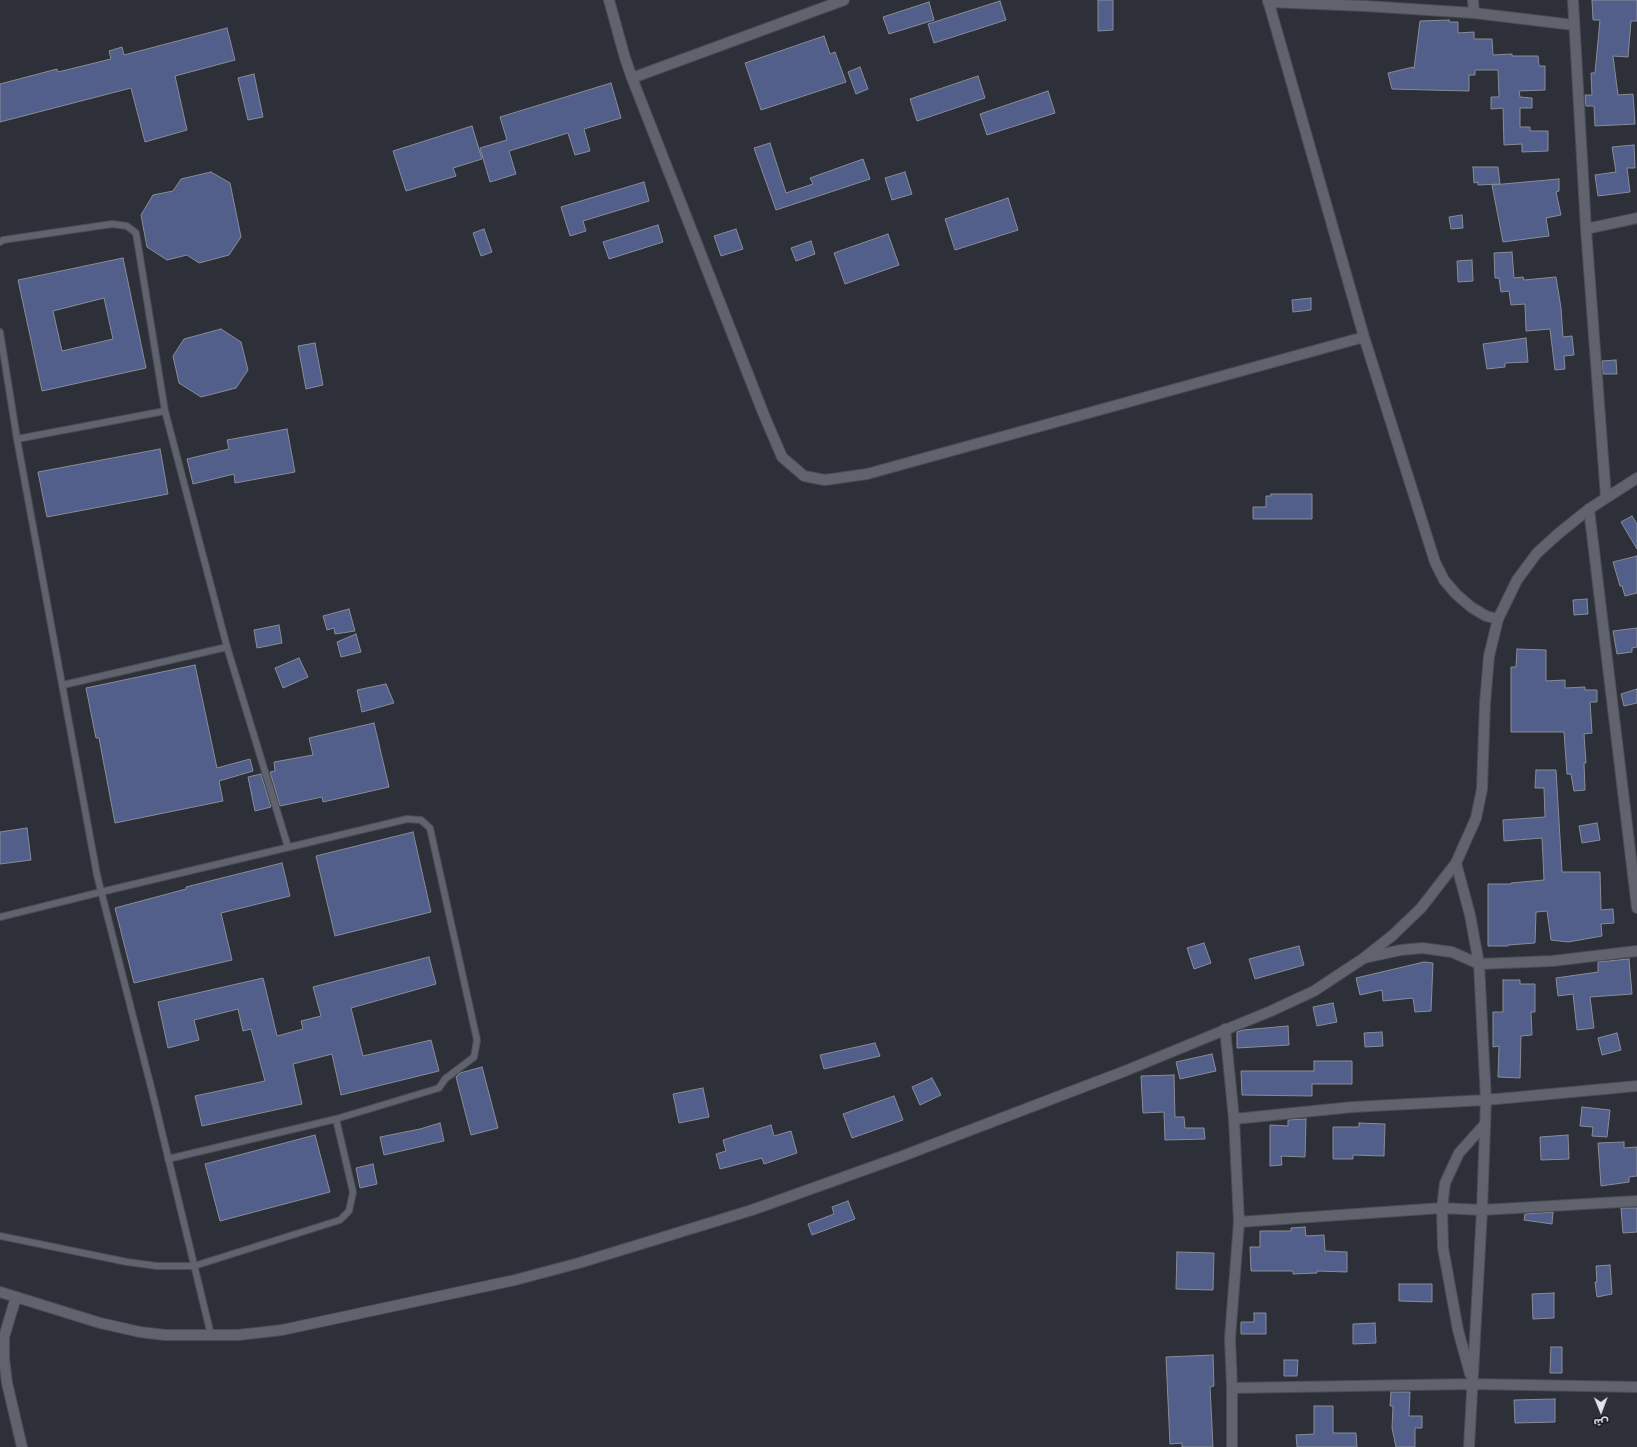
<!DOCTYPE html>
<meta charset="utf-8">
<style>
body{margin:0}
#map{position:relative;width:1637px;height:1447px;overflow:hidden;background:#2d3038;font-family:"Playfair Display","Noto Sans Arabic",serif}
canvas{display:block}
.north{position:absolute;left:1581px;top:1391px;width:40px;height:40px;-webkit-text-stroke:3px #16181c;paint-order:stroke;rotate:179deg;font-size:11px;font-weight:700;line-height:16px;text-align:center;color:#e2e4ea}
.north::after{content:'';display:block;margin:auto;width:14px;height:18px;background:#e2e4ea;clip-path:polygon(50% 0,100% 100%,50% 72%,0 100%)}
</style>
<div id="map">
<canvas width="1637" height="1447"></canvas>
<div class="north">ش</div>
</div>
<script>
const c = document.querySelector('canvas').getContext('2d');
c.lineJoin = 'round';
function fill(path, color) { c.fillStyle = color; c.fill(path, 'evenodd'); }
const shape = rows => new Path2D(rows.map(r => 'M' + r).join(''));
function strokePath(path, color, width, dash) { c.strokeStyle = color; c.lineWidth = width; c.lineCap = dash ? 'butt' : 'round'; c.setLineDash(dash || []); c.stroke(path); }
const building = shape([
 [1098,0,1113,0,1113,30,1098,31,1098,0],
 [1592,0,1637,0,1637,21,1631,21,1628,57,1613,56,1618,95,1633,94,1635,124,1595,126,1594,106,1586,106,1585,95,1592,95,1591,73,1595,73,1600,20,1593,20,1592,0],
 [1000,1,1006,20,934,43,928,24,1000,1],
 [929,2,934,20,889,34,883,17,929,2],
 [1449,20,1449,22,1458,22,1458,33,1474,32,1474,39,1492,39,1493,55,1512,54,1512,56,1538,56,1539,66,1545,66,1545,90,1519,91,1520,97,1532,98,1532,108,1520,108,1520,127,1530,127,1530,131,1548,131,1548,151,1522,152,1522,144,1504,145,1503,108,1491,109,1491,97,1499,97,1498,70,1475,70,1475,75,1469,75,1469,91,1392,89,1388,73,1413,67,1414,69,1420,21,1449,20],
 [227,28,235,60,175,76,187,130,145,142,131,88,0,122,0,84,57,69,58,72,111,59,109,51,122,47,124,55,227,28],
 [824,36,830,54,835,52,846,82,761,110,745,63,824,36],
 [860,67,868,89,856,94,848,72,860,67],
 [254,74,263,117,248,120,238,78,254,74],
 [978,76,985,98,917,121,910,99,978,76],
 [611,83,621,118,584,129,590,151,575,155,568,133,509,151,516,174,490,182,480,148,507,140,500,117,611,83],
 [1048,91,1055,113,987,135,980,114,1048,91],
 [472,126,482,159,453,168,456,176,406,191,393,151,472,126],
 [770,143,786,193,813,184,810,178,863,159,870,179,776,210,754,148,770,143],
 [1634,145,1635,168,1627,168,1630,192,1598,196,1595,175,1616,172,1612,147,1634,145],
 [1473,167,1498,167,1500,184,1478,185,1478,182,1474,183,1473,167],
 [211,172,230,183,241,237,229,255,199,263,187,255,167,260,147,247,141,215,153,195,173,191,181,179,211,172],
 [905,172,912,194,892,200,885,178,905,172],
 [1559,179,1559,191,1556,192,1561,215,1546,218,1549,236,1503,242,1492,185,1559,179],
 [644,182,649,201,583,221,586,231,570,236,561,207,644,182],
 [1008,198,1018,230,955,250,945,219,1008,198],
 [1462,215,1463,228,1451,229,1449,217,1462,215],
 [658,225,663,242,609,259,603,242,658,225],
 [484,229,492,252,481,256,473,233,484,229],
 [736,229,743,249,721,256,714,236,736,229],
 [888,234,899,265,845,284,834,253,888,234],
 [811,241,815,254,796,261,791,248,811,241],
 [1512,252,1514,278,1523,277,1524,280,1556,277,1561,308,1563,337,1572,336,1574,355,1564,356,1565,369,1555,370,1550,329,1526,331,1525,304,1511,305,1509,291,1501,292,1499,278,1495,278,1494,253,1512,252],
 [123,258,146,368,42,391,18,280,123,258],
 [104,298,113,339,62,351,53,311,104,298],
 [1472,260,1473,281,1458,282,1457,261,1472,260],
 [1311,298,1311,310,1293,312,1292,300,1311,298],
 [221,329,241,342,248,370,236,388,201,397,179,383,173,356,184,339,221,329],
 [1526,338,1528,362,1505,363,1505,367,1487,369,1483,344,1526,338],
 [315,343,323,385,306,389,298,346,315,343],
 [1616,360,1617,374,1603,374,1602,361,1616,360],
 [287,429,295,472,235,483,234,474,193,484,187,459,229,449,227,440,287,429],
 [160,449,168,494,47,517,38,472,160,449],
 [1271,494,1312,494,1312,519,1253,519,1253,507,1266,507,1266,496,1271,496,1271,494],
 [1632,516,1637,524,1637,549,1621,522,1632,516],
 [1637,556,1637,593,1625,596,1622,586,1620,586,1613,562,1637,556],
 [1587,599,1588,614,1574,615,1573,600,1587,599],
 [349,609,355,631,335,634,334,628,327,630,323,616,349,609],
 [279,625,282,643,257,648,254,630,279,625],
 [1637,628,1637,647,1632,648,1632,652,1617,654,1613,631,1637,628],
 [356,634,361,652,341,657,337,642,356,634],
 [1517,649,1546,650,1546,681,1565,680,1565,688,1585,687,1585,690,1597,690,1597,702,1590,702,1592,733,1584,734,1586,763,1584,763,1585,790,1574,791,1571,774,1567,774,1564,732,1511,732,1511,667,1516,667,1517,649],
 [299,658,308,677,283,688,275,668,299,658],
 [195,665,217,768,250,759,253,771,219,781,223,801,115,823,99,738,96,738,86,688,195,665],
 [386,684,394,703,362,712,357,690,386,684],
 [1637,689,1637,703,1624,706,1621,694,1637,689],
 [374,723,389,787,323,802,322,797,280,806,270,772,275,771,274,762,313,755,309,738,374,723],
 [1536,770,1556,770,1562,872,1600,872,1601,910,1613,909,1614,923,1601,924,1602,936,1568,942,1551,940,1547,911,1536,912,1535,943,1508,945,1508,946,1488,946,1488,884,1511,884,1511,883,1544,880,1542,838,1504,841,1503,820,1545,817,1544,788,1535,788,1536,770],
 [261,774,271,807,255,811,248,777,261,774],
 [1597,823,1600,840,1582,843,1579,826,1597,823],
 [27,828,31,860,0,864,0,832,27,828],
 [413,832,431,912,335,936,316,856,413,832],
 [282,863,290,896,221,913,232,960,134,983,115,908,186,889,186,887,282,863],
 [1204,943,1211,963,1194,969,1187,948,1204,943],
 [1299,946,1304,965,1255,979,1249,959,1299,946],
 [429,957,436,984,351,1008,363,1056,431,1040,439,1071,341,1095,332,1054,293,1064,302,1104,202,1126,195,1096,265,1081,251,1029,243,1031,238,1009,194,1020,199,1040,168,1048,158,1002,263,978,277,1036,303,1029,301,1021,321,1016,313,987,429,957],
 [1629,959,1632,994,1590,997,1594,1028,1577,1030,1573,994,1558,996,1556,978,1598,972,1598,962,1629,959],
 [1424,962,1433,963,1431,1011,1415,1012,1413,998,1383,1001,1382,990,1360,995,1356,978,1424,962],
 [1503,980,1520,980,1520,984,1535,984,1535,1012,1531,1012,1532,1035,1521,1036,1520,1078,1498,1077,1499,1046,1493,1047,1493,1012,1503,1012,1503,980],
 [1333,1003,1337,1022,1317,1026,1313,1007,1333,1003],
 [1288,1026,1289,1045,1237,1048,1237,1032,1243,1030,1288,1026],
 [1382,1032,1383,1046,1365,1047,1364,1033,1382,1032],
 [1617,1033,1621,1050,1602,1055,1598,1038,1617,1033],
 [875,1043,880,1056,824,1069,820,1055,875,1043],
 [1212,1054,1216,1071,1180,1079,1176,1062,1212,1054],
 [1314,1061,1352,1061,1352,1084,1312,1084,1312,1096,1242,1095,1241,1071,1314,1071,1314,1061],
 [482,1067,498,1128,471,1135,456,1077,460,1073,482,1067],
 [1174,1075,1175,1117,1184,1117,1185,1128,1204,1128,1205,1139,1165,1140,1164,1112,1143,1113,1141,1076,1174,1075],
 [932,1078,941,1095,920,1105,912,1087,932,1078],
 [703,1088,709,1117,679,1123,673,1094,703,1088],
 [894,1096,903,1120,852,1138,843,1114,894,1096],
 [1582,1107,1610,1110,1607,1137,1592,1136,1593,1127,1580,1126,1582,1107],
 [1306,1119,1305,1157,1281,1156,1282,1165,1270,1166,1270,1125,1288,1126,1288,1120,1306,1119],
 [440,1123,444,1141,384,1155,380,1137,420,1129,440,1123],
 [1359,1123,1385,1124,1384,1156,1353,1155,1353,1159,1333,1159,1333,1127,1359,1127,1359,1123],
 [771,1125,774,1136,791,1131,797,1153,764,1164,762,1158,720,1169,716,1154,726,1151,723,1140,771,1125],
 [315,1135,330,1192,220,1221,205,1164,315,1135],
 [1568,1135,1569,1159,1541,1160,1540,1137,1568,1135],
 [1624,1142,1624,1148,1637,1147,1637,1176,1629,1177,1629,1182,1601,1186,1598,1143,1624,1142],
 [373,1164,377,1184,360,1188,356,1168,373,1164],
 [848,1201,855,1219,812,1235,808,1224,834,1214,832,1207,848,1201],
 [1621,1208,1637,1208,1637,1232,1623,1233,1621,1208],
 [1553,1212,1552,1224,1524,1220,1525,1214,1553,1212],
 [1305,1227,1306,1236,1324,1235,1325,1251,1347,1252,1347,1272,1317,1271,1317,1273,1293,1274,1293,1271,1251,1271,1250,1247,1260,1247,1260,1231,1291,1231,1291,1228,1305,1227],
 [1177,1252,1214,1253,1213,1290,1176,1289,1177,1252],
 [1610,1265,1612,1294,1597,1297,1595,1282,1597,1282,1596,1266,1610,1265],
 [1399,1284,1432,1284,1432,1302,1399,1301,1399,1284],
 [1554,1293,1554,1318,1533,1319,1532,1294,1554,1293],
 [1254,1313,1266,1313,1266,1334,1241,1334,1241,1322,1254,1322,1254,1313],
 [1375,1323,1376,1343,1353,1344,1353,1324,1375,1323],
 [1551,1347,1562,1347,1562,1373,1550,1373,1551,1347],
 [1213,1355,1214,1386,1210,1387,1213,1447,1182,1447,1182,1443,1170,1444,1166,1357,1213,1355],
 [1284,1360,1298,1360,1297,1376,1284,1376,1284,1360],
 [1391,1392,1410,1392,1409,1416,1422,1416,1422,1428,1415,1428,1415,1447,1396,1447,1392,1428,1393,1406,1390,1406,1391,1392],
 [1555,1399,1555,1422,1515,1423,1514,1400,1555,1399],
 [1314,1406,1333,1406,1333,1433,1356,1433,1357,1447,1297,1447,1296,1435,1314,1434,1314,1406]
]);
fill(building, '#525f8b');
strokePath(building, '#898c97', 1);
const lane = shape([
 [0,242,3,240,112,224,127,226,136,233,165,411,227,647,288,847],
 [0,332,17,439,97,875,153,1095,211,1335],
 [17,439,165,411],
 [63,685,227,647],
 [0,917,101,892,407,819,421,820,430,828,477,1040,474,1057,445,1079,439,1088,336,1119,168,1159],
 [0,1236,127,1262,157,1266,194,1266,340,1220,349,1211,353,1192,336,1119]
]);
const street = shape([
 [609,0,625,58,632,78,764,415,782,457,804,476,825,480,867,474,1364,337],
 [1268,0,1364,337,1435,562,1444,580,1456,594,1471,607,1486,616,1498,619],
 [1473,0,1474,13],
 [1573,0,1586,229,1606,497],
 [1268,2,1365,6,1474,13,1574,25],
 [632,78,844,0],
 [1586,229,1637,218],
 [1589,509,1637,908],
 [1456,863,1470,915,1479,964,1486,1100,1482,1210,1469,1447],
 [1364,958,1401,950,1422,948,1452,952,1479,964,1552,961,1637,951],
 [1225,1029,1234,1119,1239,1222,1230,1338,1232,1388,1232,1447],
 [1234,1119,1353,1107,1486,1100,1637,1086],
 [1239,1222,1442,1208,1482,1210,1637,1201],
 [16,1297,4,1337,4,1358,7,1383,22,1447],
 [1470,1374,1458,1330,1443,1248,1442,1208,1445,1183,1459,1153,1485,1124],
 [1232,1388,1472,1384,1637,1387]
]);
const secondary = shape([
 [0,1292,100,1323,140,1332,165,1335,238,1335,282,1330,515,1280,579,1263,752,1210,900,1157,1125,1071,1271,1011,1314,991,1364,958,1393,935,1421,908,1456,863,1476,818,1482,789,1485,703,1489,656,1498,619,1517,580,1537,553,1558,534,1589,509,1637,478]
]);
strokePath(lane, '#4a4d55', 8);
strokePath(street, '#4a4d55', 12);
strokePath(secondary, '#4a4d55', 12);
strokePath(lane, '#60636d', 6);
strokePath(street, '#60636d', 10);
strokePath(secondary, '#60636d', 10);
</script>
